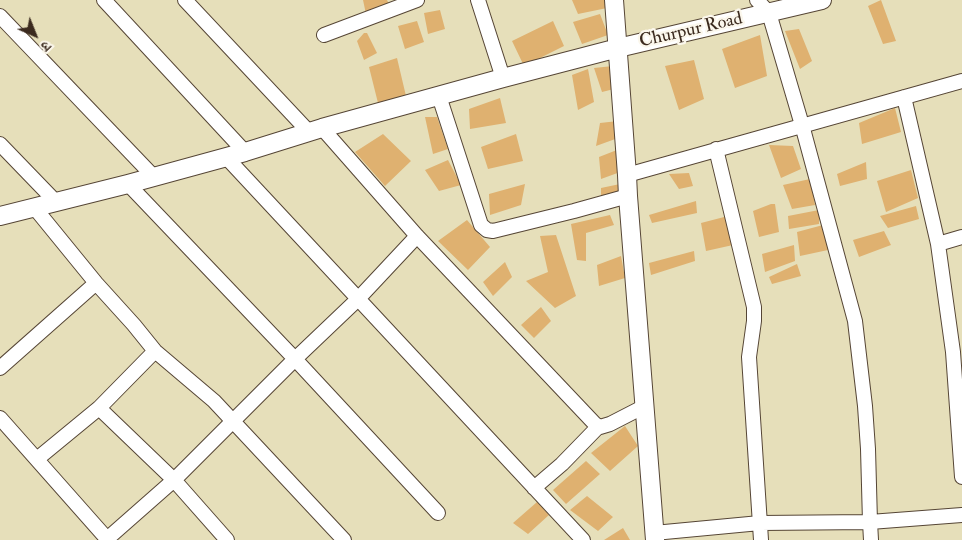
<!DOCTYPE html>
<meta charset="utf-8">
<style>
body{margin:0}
#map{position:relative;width:962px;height:540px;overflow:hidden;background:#e6dfba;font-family:"IM FELL Double Pica","Noto Serif Devanagari",serif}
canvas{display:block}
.north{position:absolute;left:10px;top:10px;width:50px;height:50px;-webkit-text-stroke:4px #fbf7ec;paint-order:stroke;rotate:136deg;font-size:14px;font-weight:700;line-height:20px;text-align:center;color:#3b2a1e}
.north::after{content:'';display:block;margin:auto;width:18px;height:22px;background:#3b2a1e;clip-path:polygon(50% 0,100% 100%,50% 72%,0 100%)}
</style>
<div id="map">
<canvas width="962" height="540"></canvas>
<div class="north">उ</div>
</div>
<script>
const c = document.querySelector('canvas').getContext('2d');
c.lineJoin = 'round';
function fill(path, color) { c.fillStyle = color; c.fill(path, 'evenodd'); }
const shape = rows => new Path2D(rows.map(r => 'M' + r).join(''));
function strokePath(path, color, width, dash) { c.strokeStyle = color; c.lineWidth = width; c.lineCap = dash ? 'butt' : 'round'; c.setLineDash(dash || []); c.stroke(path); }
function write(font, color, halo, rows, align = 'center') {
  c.font = font + ' "IM FELL Double Pica",serif'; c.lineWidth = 4.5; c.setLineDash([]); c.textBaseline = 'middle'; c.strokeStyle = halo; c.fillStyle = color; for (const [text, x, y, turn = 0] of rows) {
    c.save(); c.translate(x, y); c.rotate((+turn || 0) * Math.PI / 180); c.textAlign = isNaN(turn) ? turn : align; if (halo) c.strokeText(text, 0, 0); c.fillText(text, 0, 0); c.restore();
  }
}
fill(shape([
 [363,0,387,0,391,8,366,14],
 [572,0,607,0,607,8,578,14],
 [881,0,896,41,883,44,868,6],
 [440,10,445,29,428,34,424,13],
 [600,14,608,35,582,44,573,22],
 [417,21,424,42,405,49,398,26],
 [553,21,564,46,524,66,512,41],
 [799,29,812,61,800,69,785,31],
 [364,33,367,33,377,53,364,60,357,41],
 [760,35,767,76,735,88,722,49],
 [397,58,406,96,378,103,369,67],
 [694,60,704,99,679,110,665,66],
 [613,66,614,89,602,92,594,68],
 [588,69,594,102,578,110,572,75],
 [500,98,506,123,470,129,469,109],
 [895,108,901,132,862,144,859,123],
 [425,117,437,117,448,149,433,154],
 [618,121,618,138,596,146,600,123],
 [383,134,411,161,385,186,355,152],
 [516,134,523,161,488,169,481,147],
 [769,145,793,146,801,169,781,178],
 [622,148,623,171,601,179,599,157],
 [448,160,461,185,439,191,425,170],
 [866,162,867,179,840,186,837,174],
 [911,170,918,198,886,212,877,181],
 [689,173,693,186,679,189,669,174],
 [810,179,815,205,792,209,783,185],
 [525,184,521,205,490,215,489,194],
 [620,184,623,194,601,200,601,188],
 [696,201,697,213,652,223,649,215],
 [771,204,775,204,779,232,759,237,753,211],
 [916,206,919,219,888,228,880,216],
 [819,210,819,224,789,229,788,216],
 [610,215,614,225,586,233,586,261,577,260,571,224],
 [728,216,733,245,706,251,701,223],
 [467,220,490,247,468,270,438,241],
 [823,225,828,250,800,256,797,232],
 [884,231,891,245,859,257,853,240],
 [556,235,576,296,555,308,526,281,548,272,540,236],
 [794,245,795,261,765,272,762,254],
 [694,251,695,261,651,275,649,263],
 [621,256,625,278,599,286,597,265],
 [505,262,512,277,493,296,483,282],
 [797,264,801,276,772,284,769,277],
 [541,307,551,321,534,338,521,325],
 [625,426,638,446,610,471,591,453],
 [586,461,600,474,566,504,553,490],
 [587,496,613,517,598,531,570,510],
 [537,502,549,515,528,534,513,523],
 [623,528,630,540,604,540]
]), '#dfb170');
const minor = shape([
 [104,0,245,152],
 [185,0,309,132],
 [478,0,503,78],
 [757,0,769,13,802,125,855,321,865,406,868,449,870,522,871,540],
 [0,16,154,177],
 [324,35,417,0],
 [439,96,481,225,487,230,493,231,574,211,628,196],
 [904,97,938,244,953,352,962,477],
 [322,128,417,236,595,424,600,427,610,424,645,406],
 [0,144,56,202],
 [716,149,754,307,754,321,749,357,761,540],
 [226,157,583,540],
 [627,175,962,81],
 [128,184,295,359,438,513],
 [34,207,96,283,134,325,155,351,214,401,344,540],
 [938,244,962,237],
 [0,368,96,283],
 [99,408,174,480,227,540],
 [0,418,108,540],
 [37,459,99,408,155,351],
 [534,488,562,464,598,427],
 [654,533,760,523,870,522,962,515],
 [107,539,174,480,295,359,358,299,417,236]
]);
const tertiary = shape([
 [614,0,627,175,628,196,655,540],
 [0,216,128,184,245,152,322,128,503,78,618,48,822,0]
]);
strokePath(minor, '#554535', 16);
strokePath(tertiary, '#554535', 20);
strokePath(minor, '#fff', 14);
strokePath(tertiary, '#fff', 18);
write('18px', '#3b2a1e', '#fbf7ec', [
 ["Churpur Road",691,31,-13]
]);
</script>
